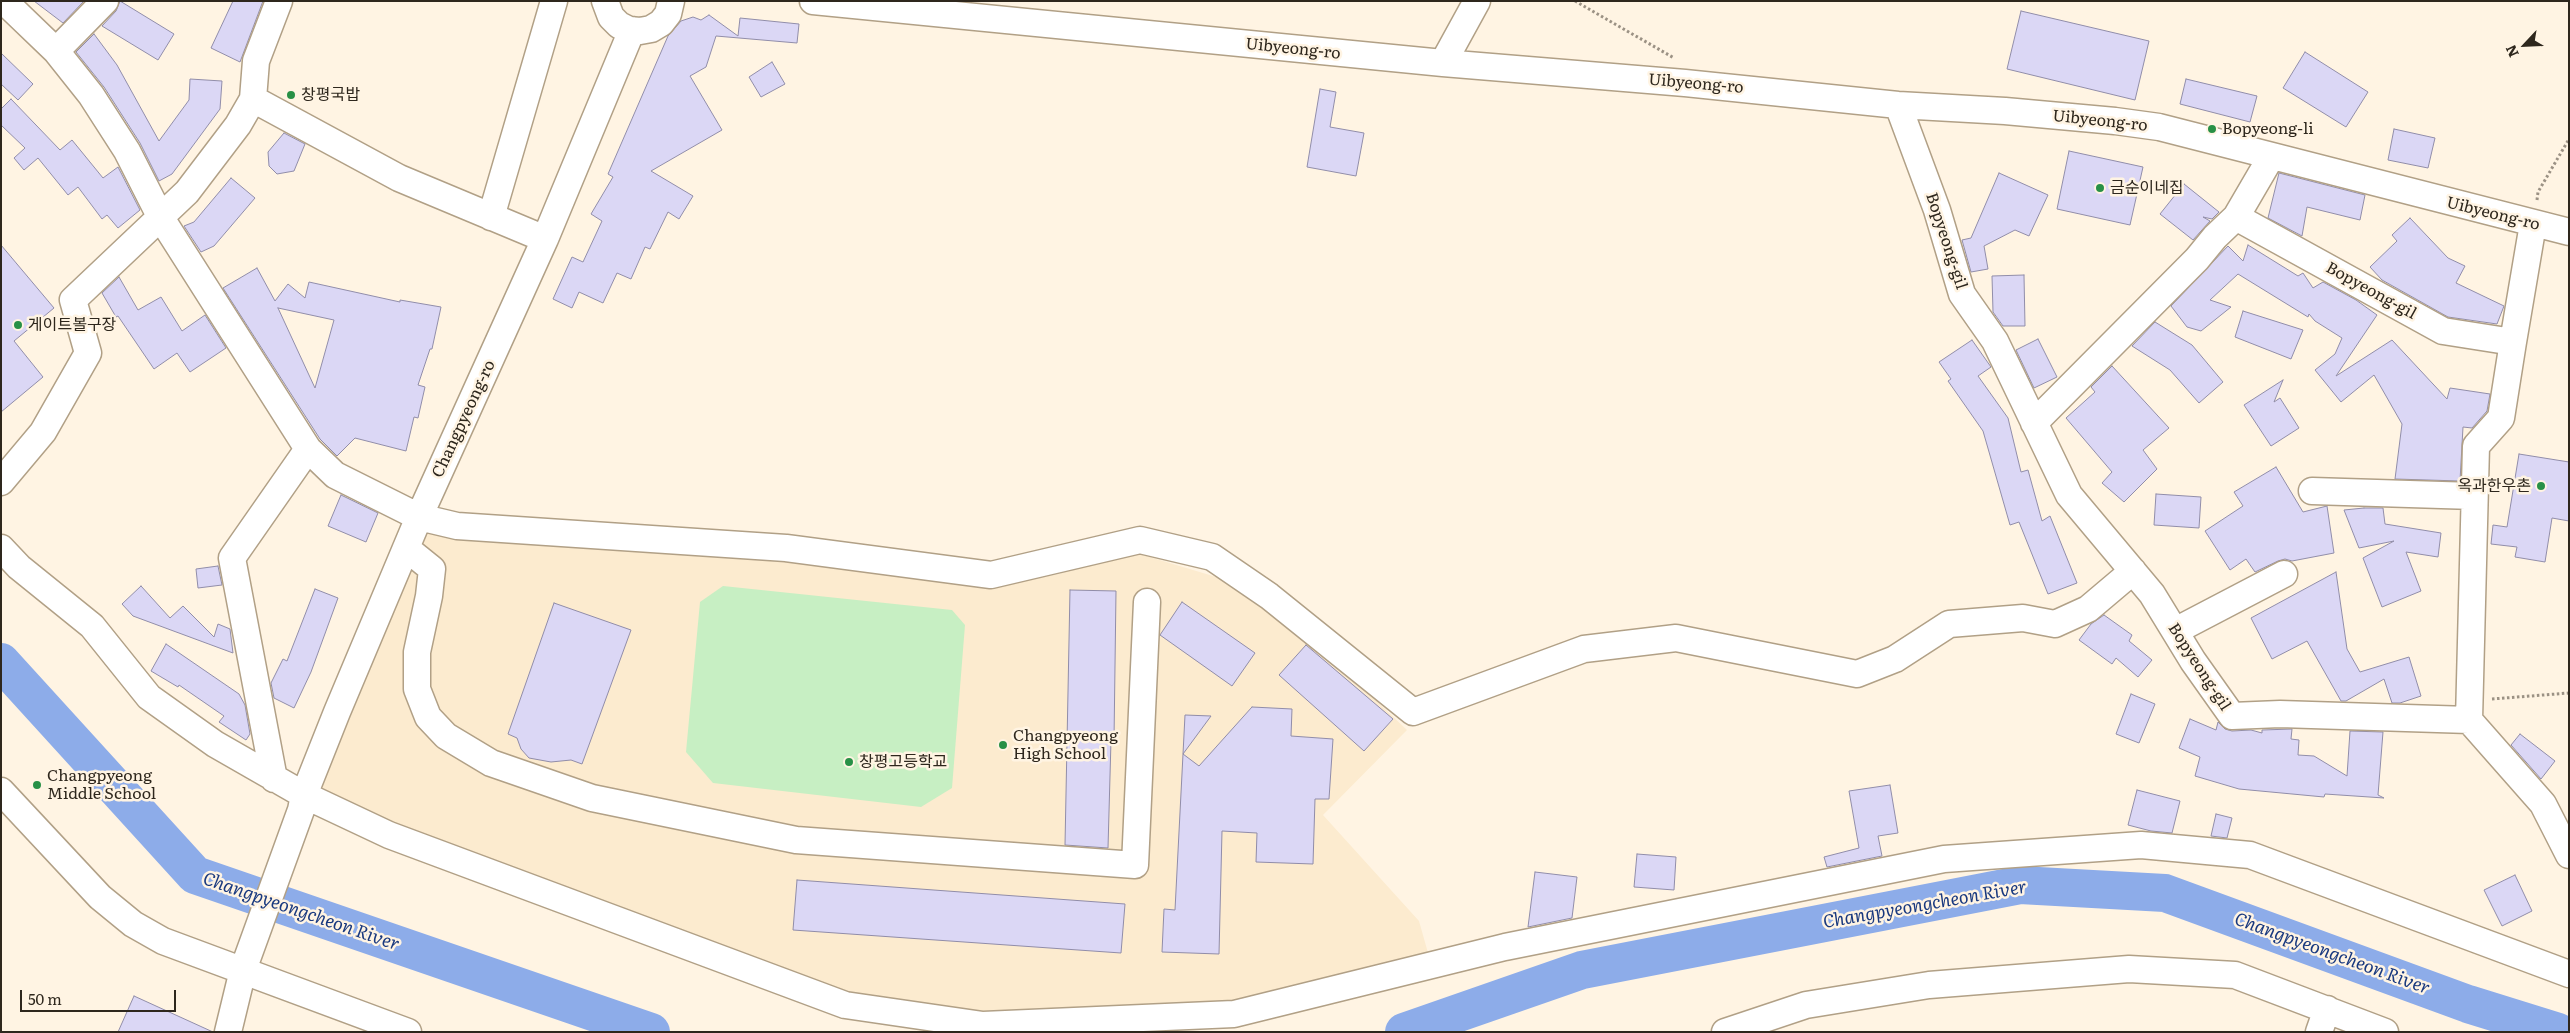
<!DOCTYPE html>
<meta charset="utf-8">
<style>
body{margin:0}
#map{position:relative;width:2570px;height:1033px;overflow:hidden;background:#fff4e3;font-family:Literata,serif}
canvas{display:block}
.frame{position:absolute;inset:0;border:2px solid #2e271d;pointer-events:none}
.north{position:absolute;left:2500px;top:20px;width:50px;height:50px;-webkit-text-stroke:4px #fff4e3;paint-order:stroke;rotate:245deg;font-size:14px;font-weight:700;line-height:20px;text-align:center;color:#2e271d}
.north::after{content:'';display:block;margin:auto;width:18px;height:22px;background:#2e271d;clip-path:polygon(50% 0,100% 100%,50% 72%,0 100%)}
.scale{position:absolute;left:20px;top:990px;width:156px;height:22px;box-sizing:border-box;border:2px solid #2e271d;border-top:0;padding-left:6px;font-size:15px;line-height:18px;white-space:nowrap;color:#2e271d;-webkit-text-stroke:4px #fff4e3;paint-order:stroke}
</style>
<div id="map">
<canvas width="2570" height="1033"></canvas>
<div class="frame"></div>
<div class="north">N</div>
<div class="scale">50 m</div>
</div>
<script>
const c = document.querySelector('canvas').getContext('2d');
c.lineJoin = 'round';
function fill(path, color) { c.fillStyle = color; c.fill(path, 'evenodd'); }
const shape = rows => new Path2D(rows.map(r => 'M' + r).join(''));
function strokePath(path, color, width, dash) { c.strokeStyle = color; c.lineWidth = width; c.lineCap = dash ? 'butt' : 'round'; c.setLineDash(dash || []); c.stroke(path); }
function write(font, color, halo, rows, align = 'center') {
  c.font = font + ' Literata,"Noto Sans KR",serif'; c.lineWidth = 5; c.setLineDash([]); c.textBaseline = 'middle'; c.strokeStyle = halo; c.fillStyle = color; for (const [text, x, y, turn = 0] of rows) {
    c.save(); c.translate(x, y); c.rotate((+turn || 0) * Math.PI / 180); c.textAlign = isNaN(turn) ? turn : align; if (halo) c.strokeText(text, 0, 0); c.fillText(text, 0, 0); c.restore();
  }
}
fill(shape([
 [421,522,717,549,1000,585,1059,574,1098,560,1133,552,1233,582,1327,654,1407,730,1323,815,1419,921,1430,960,1230,1008,981,1020,844,997,310,794]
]), '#fcebcf');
fill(shape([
 [723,586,952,610,965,625,952,788,921,807,713,783,686,752,700,602]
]), '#c7efc3');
strokePath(shape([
 [1,662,195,875,651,1032],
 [1404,1032,1582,970,2020,885,2165,893,2468,1004,2558,1032]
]), '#8dace9', 38);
const building = shape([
 [34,1,84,1,63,23,34,1],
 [120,1,174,34,158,60,102,26,116,11,120,1],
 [233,1,263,1,240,62,211,48,233,1],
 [2021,11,2149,41,2135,100,2007,69,2021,11],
 [709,15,738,36,740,18,799,24,797,43,716,36,706,67,690,76,722,130,651,171,693,196,679,219,668,212,650,249,645,247,631,279,617,273,603,303,579,292,572,308,553,299,572,257,583,262,602,221,591,214,613,177,608,174,668,36,681,21,693,17,701,20,709,15],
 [94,34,117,65,159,141,189,100,190,79,222,81,220,109,172,174,159,181,140,143,104,87,76,52,94,34],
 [2305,52,2368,92,2346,127,2283,88,2305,52],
 [1,53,33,84,18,100,1,84,1,53],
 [772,62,785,84,761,97,749,77,772,62],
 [2186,79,2257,96,2250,122,2180,104,2186,79],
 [1320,89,1336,92,1330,127,1364,133,1356,176,1307,167,1320,89],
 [11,99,60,150,72,140,103,178,118,167,140,210,118,228,107,215,102,219,78,187,68,195,38,158,24,170,14,158,25,148,1,125,1,109,11,99],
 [2394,129,2435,138,2428,168,2388,160,2394,129],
 [284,133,305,144,294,171,277,174,269,166,268,152,284,133],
 [2069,151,2143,167,2130,225,2057,209,2069,151],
 [1999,173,2048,195,2029,236,2015,230,1984,246,1988,269,1971,272,1962,240,1971,238,1999,173],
 [2279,173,2365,195,2360,220,2307,207,2302,236,2268,218,2279,173],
 [231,178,255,198,214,246,201,252,184,226,194,222,231,178],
 [2184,184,2219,212,2212,219,2203,217,2210,221,2193,240,2160,214,2184,184],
 [2410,218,2448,258,2465,266,2456,283,2504,306,2497,324,2448,317,2382,280,2370,267,2397,241,2392,235,2410,218],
 [1,245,54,308,14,341,43,377,1,412,1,245],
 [2248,245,2298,276,2303,273,2313,288,2323,282,2356,300,2377,315,2336,376,2392,340,2447,399,2450,388,2490,394,2487,411,2472,428,2463,427,2460,481,2395,479,2402,424,2374,375,2341,402,2315,370,2335,354,2342,338,2315,321,2309,314,2308,317,2238,274,2210,300,2231,307,2201,331,2187,327,2171,306,2228,246,2243,261,2248,245],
 [257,268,275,301,288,284,305,298,309,282,400,302,400,300,441,307,432,349,430,349,418,385,425,387,418,418,414,417,406,451,355,438,337,456,320,439,223,288,257,268],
 [278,308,334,320,315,388,278,308],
 [2024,275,2025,326,2003,326,1993,312,1992,276,2024,275],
 [119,277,138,310,161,297,182,331,205,315,226,348,190,372,177,353,154,369,118,316,116,317,102,293,119,277],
 [2243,311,2303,330,2291,359,2235,337,2243,311],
 [2155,322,2192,345,2223,382,2199,403,2170,370,2132,346,2155,322],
 [2038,339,2057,377,2034,388,2016,350,2038,339],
 [1972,340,1991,367,1978,376,2008,418,2021,472,2028,470,2042,521,2050,516,2077,583,2048,594,2019,522,2010,525,1983,431,1948,381,1951,379,1939,362,1972,340],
 [2112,366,2169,428,2143,450,2157,469,2124,502,2102,483,2112,472,2066,418,2095,392,2091,387,2112,366],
 [2283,380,2274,402,2280,398,2299,428,2271,446,2244,405,2283,380],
 [2519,454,2569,462,2569,521,2552,518,2545,562,2515,557,2517,547,2491,544,2493,525,2507,527,2519,454],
 [2276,467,2303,512,2327,506,2334,553,2292,561,2285,559,2278,561,2255,572,2246,559,2230,570,2205,531,2243,506,2234,492,2276,467],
 [2156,494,2201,497,2199,528,2154,525,2156,494],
 [341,495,378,513,366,542,328,526,341,495],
 [2364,508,2383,508,2385,524,2441,533,2438,557,2406,552,2421,591,2382,607,2363,558,2394,541,2359,548,2344,510,2364,508],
 [218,566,222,585,198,588,196,569,218,566],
 [2336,572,2347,649,2360,672,2409,657,2421,696,2400,703,2392,703,2384,679,2346,701,2341,701,2307,641,2272,659,2251,618,2336,572],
 [141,586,170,618,183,606,214,637,218,624,230,629,233,653,133,616,122,604,141,586],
 [315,589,338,598,311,672,294,708,274,698,271,683,283,659,287,661,315,589],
 [1070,590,1116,591,1114,740,1111,740,1108,848,1065,845,1070,590],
 [1182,602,1255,653,1232,686,1160,635,1182,602],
 [554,603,631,630,582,764,571,760,551,762,529,758,521,749,517,738,508,734,554,603],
 [2104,615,2132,635,2129,641,2152,660,2138,677,2116,658,2112,664,2079,640,2091,624,2104,615],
 [166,644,239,694,245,705,250,734,246,740,219,722,224,716,179,685,178,687,151,671,166,644],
 [1306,645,1393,719,1364,751,1279,675,1306,645],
 [2131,694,2155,704,2139,743,2116,734,2131,694],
 [1252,707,1292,709,1291,736,1333,739,1329,799,1315,799,1313,864,1256,862,1257,833,1222,831,1219,954,1162,952,1164,909,1175,910,1185,715,1211,716,1183,754,1199,766,1252,707],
 [2190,719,2216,730,2218,722,2225,729,2232,731,2251,730,2262,733,2262,730,2292,729,2291,739,2299,740,2298,755,2314,756,2347,776,2350,731,2383,732,2378,795,2384,798,2325,794,2324,797,2239,789,2195,776,2200,757,2179,748,2190,719],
 [2520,734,2555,761,2541,779,2511,745,2520,734],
 [1890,785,1898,833,1878,836,1882,856,1827,867,1824,857,1859,848,1849,791,1890,785],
 [2137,790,2180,801,2172,833,2151,831,2128,825,2137,790],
 [2216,814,2232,818,2227,838,2211,836,2216,814],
 [1637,854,1676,857,1674,890,1634,887,1637,854],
 [1535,872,1577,877,1572,918,1528,927,1535,872],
 [2515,875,2532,911,2502,926,2484,890,2515,875],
 [797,880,1125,904,1121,953,793,930,797,880],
 [134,996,213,1032,118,1032,134,996]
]);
fill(building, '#dbd7f5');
strokePath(building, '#918da9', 1);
const minor = shape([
 [4,1,56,51,91,95,127,151,161,218,308,449,335,475,419,517,457,526,786,548,991,575,1140,540,1212,557,1269,596,1413,712,1584,649,1676,638,1857,674,1895,659,1949,624,2023,618,2055,624,2088,609,2133,571],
 [605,1,611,17,619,25,629,30,640,31,651,29,661,23,668,14,671,1],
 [813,1,1443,63,1685,83,1898,105,2005,111,2115,121,2159,127,2569,232],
 [56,51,105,1],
 [1443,63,1477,1],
 [253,99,399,178,545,239],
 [1898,105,1937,210,1962,294,1995,341,2069,495,2152,594,2193,661,2232,716,2280,714,2469,720],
 [491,217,554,1],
 [2236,217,2443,331,2513,342,2533,224],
 [2513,342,2501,418,2476,446,2469,720,2543,804,2569,855],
 [2034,423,2197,259,2215,237,2236,217,2271,157],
 [1,482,43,432,88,353,73,300,187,192,238,125,253,99,256,61,279,1],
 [2312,491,2474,496],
 [1,548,19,567,92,626,149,697,215,744,304,795,389,835,845,1005,983,1025,1234,1014,1505,947,1944,859,2141,845,2250,855,2569,974],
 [406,548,432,569,429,596,417,652,417,689,428,717,446,736,491,763,592,798,796,840,1135,865,1147,602],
 [2175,631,2284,574],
 [274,779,232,558,308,449],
 [1,791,100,897,133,924,163,941,408,1032],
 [228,1032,243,970,301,810,304,795,337,712,419,517,545,239,632,30],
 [1725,1032,1806,1005,1929,985,2129,969,2235,975,2385,1032],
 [2319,1032,2327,1009]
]);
strokePath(minor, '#b1a086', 29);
strokePath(shape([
 [1575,1,1674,58],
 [2537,200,2538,192,2569,139],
 [2492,699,2569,693]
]), '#9b9184', 3, [2.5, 2.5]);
strokePath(minor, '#fff', 26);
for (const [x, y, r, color] of [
 [291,95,5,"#289046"],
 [2212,129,5,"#289046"],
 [2100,188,5,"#289046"],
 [18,325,5,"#289046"],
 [2541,486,5,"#289046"],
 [1003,745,5,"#289046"],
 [849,762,5,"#289046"],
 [37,785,5,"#289046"]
]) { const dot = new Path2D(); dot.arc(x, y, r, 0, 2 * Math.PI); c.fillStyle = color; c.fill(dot); strokePath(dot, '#fff4e3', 2); }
write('16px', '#2e271d', '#fff4e3', [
 ["Uibyeong-ro",1293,49,6],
 ["Uibyeong-ro",1696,84,5],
 ["Uibyeong-ro",2100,121,6],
 ["Uibyeong-ro",2493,214,14],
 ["Bopyeong-gil",1946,241,72],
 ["Bopyeong-gil",2371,291,29],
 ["Changpyeong-ro",464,419,-65],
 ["Bopyeong-gil",2199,667,57]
]);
write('16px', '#2e271d', '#fff4e3', [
 ["창평국밥",301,95],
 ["Bopyeong-li",2222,129],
 ["금순이네집",2110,188],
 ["게이트볼구장",28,325],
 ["옥과한우촌",2531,486,"right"],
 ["Changpyeong",1013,736],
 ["High School",1013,754],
 ["창평고등학교",859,762],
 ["Changpyeong",47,776],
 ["Middle School",47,794]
], 'left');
write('italic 18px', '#19397f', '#fff4e3', [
 ["Changpyeongcheon River",1925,905,-10],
 ["Changpyeongcheon River",301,912,19],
 ["Changpyeongcheon River",2332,954,20]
]);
</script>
